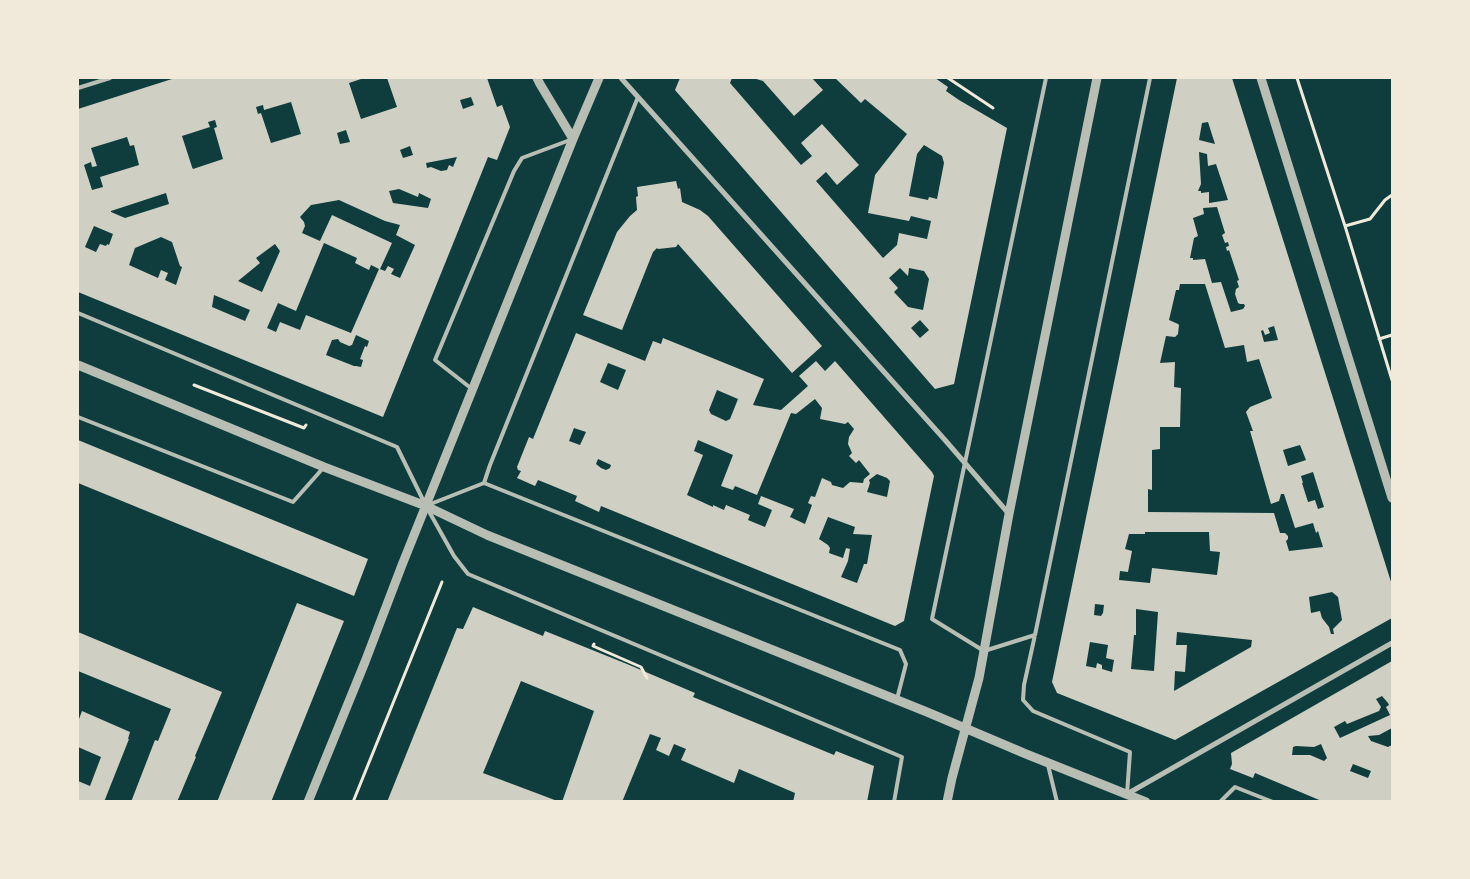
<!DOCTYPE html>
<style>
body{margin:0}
#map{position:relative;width:1470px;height:879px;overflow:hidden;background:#0f3d3e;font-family:Poppins,sans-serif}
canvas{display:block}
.frame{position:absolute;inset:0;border:79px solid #f1e9da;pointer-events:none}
</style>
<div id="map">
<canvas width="1470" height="879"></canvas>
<div class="frame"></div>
</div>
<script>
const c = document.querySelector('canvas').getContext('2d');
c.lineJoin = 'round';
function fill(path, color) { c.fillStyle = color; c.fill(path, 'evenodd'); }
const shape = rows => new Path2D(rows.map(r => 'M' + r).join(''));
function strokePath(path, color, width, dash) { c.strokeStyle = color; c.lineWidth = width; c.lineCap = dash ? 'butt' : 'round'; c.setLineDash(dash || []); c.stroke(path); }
fill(shape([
 [175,78,364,78,349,83,361,119,397,107,387,78,487,78,497,107,502,105,510,127,497,160,488,157,383,417,78,292,78,109],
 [471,97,474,105,463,109,460,100],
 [291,102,301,134,271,143,261,113,258,114,256,107,263,105,264,110],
 [215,120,217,127,214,128,223,159,193,169,192,167,182,136,210,127,208,122],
 [346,130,350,142,340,144,337,133],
 [127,137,130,146,134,145,139,165,100,177,103,187,92,190,84,165,91,162,92,167,97,166,91,148],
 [410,146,413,155,403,158,400,150],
 [457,157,453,167,449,165,447,170,441,171,431,167,427,168,426,163],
 [399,189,418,197,419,193,431,199,428,208,393,203,389,191],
 [166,193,169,204,125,218,111,212,111,211],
 [339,200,385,221,400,225,396,235,415,245,400,278,391,274,394,269,388,266,385,271,380,269,392,243,332,215,320,241,302,233,305,226,304,222,300,217,311,205],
 [94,226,113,234,109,245,107,244,106,246,100,244,96,252,85,247],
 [161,237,172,242,180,266,182,267,176,285,165,280,168,273,161,270,158,278,129,265,135,248],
 [324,243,357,258,355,263,369,270,371,265,379,269,351,333,306,315,300,330,280,322,276,332,267,328,278,303,296,311],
 [275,244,280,251,262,292,238,281,260,263,256,258],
 [214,295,250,310,245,321,212,307],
 [356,335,369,341,367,347,365,346,360,359,363,360,361,367,356,366,354,366,326,355,332,340,338,339,340,342,349,346,352,345],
 [680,78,732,78,730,83,801,165,812,156,801,143,822,124,859,165,837,185,826,172,816,181,883,258,897,245,899,233,927,239,931,221,911,216,909,221,868,213,875,175,907,134,865,99,861,103,835,78,935,78,948,87,946,91,959,100,1007,128,954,384,935,389,675,90],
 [924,145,942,156,944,163,937,199,929,197,928,200,909,196,917,154],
 [900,268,908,276,909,268,924,271,929,279,923,310,908,307,894,292,898,288,889,278],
 [920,320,929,330,920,338,911,328],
 [753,78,812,78,823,90,794,116,763,81],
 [1177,78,1232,78,1392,585,1392,618,1175,740,1057,693,1052,682],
 [1208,122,1215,144,1199,140,1202,123],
 [1199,152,1207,154,1208,166,1216,164,1228,200,1209,203,1209,192,1201,193,1201,191,1198,191,1201,184],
 [1217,207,1225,233,1222,235,1225,243,1228,242,1229,246,1226,247,1227,251,1229,250,1239,280,1237,281,1239,287,1236,289,1235,294,1238,303,1240,304,1244,304,1245,306,1243,309,1231,312,1221,282,1212,283,1205,259,1193,260,1193,258,1190,258,1194,238,1198,236,1193,218,1204,214,1203,208],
 [1180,284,1205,284,1225,348,1244,345,1247,362,1259,359,1272,398,1250,407,1246,412,1253,431,1250,431,1271,504,1279,501,1281,494,1284,494,1295,528,1313,523,1316,533,1318,531,1323,547,1289,551,1286,541,1288,539,1288,536,1285,533,1280,533,1274,513,1148,512,1148,489,1152,490,1152,450,1160,449,1160,427,1180,427,1181,388,1174,387,1175,362,1160,363,1166,336,1175,337,1178,334,1179,325,1178,324,1169,320,1176,290,1179,290],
 [1274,326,1278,340,1264,342,1261,331,1263,330,1265,335,1270,333,1268,328],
 [1300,445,1306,460,1288,466,1283,450],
 [1313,472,1324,507,1318,509,1315,500,1308,502,1302,483,1303,483,1301,476],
 [1145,532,1209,532,1210,551,1220,552,1217,575,1152,568,1150,583,1119,580,1120,571,1128,572,1132,551,1125,549,1129,534,1145,534],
 [1332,592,1338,597,1342,620,1333,629,1334,634,1331,634,1329,627,1322,618,1320,611,1311,613,1309,597],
 [1095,604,1104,605,1103,613,1101,616,1094,615],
 [1136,609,1158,612,1154,671,1131,669,1134,635,1136,635],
 [1177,632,1252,640,1251,647,1174,691,1175,671,1185,672,1187,645,1176,645],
 [1090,642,1108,645,1106,658,1114,660,1112,672,1102,669,1102,665,1097,663,1096,668,1086,666],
 [676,181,678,189,680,188,682,202,700,210,708,216,822,346,792,373,678,244,676,247,658,249,657,248,653,252,622,330,583,315,617,232,630,216,637,210,636,197,638,196,637,187],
 [576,333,645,361,653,341,661,344,663,338,764,379,753,405,781,410,808,386,799,376,816,361,825,371,835,361,932,472,934,476,904,621,895,626,601,506,599,512,575,501,577,496,548,484,538,480,535,486,517,478,521,471,518,470,517,467,529,437,533,439],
 [608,363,626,370,618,390,600,382],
 [717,390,738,399,730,419,726,421,711,414,709,410],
 [815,399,822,408,820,419,845,424,848,422,854,429,849,437,848,444,852,453,849,456,856,463,859,460,870,474,864,479,863,483,850,482,843,488,832,485,831,482,822,478,815,497,811,496,808,503,812,505,805,524,790,517,794,509,761,496,758,504,772,510,765,527,748,520,750,515,726,505,724,510,713,505,713,507,687,495,703,455,694,451,698,440,733,455,721,486,733,490,735,486,757,495,791,413,796,414],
 [574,428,586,432,580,445,569,441],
 [598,459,611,465,610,468,606,470,601,468,596,464],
 [877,474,887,478,890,481,887,497,867,492,870,483,869,480],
 [828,517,855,527,853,534,872,535,867,564,864,564,857,583,841,577,848,561,850,549,846,548,843,558,829,553,830,548,828,545,819,539],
 [78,440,368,559,354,596,78,483],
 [297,603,344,621,271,802,217,802],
 [473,607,543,636,545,631,627,664,695,693,693,697,834,755,836,751,874,766,867,802,793,802,795,793,739,769,734,783,681,760,686,749,674,744,669,756,656,750,661,738,650,734,622,802,562,802,594,711,521,681,483,773,560,802,387,802,457,628,463,629],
 [78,632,222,692,195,756,196,757,177,802,131,802,155,740,158,741,171,709,78,671],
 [1392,661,1392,728,1379,735,1368,736,1371,741,1388,747,1392,745,1392,802,1324,802,1255,773,1253,778,1230,769,1232,764,1231,753],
 [1382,696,1388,703,1389,705,1386,707,1390,715,1340,738,1334,727,1345,721,1347,724,1379,711,1381,707,1376,699],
 [1321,744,1327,758,1324,761,1310,755,1292,755,1293,747,1296,746,1314,747],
 [1353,764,1371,771,1368,778,1350,771],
 [82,711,130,732,128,739,129,739,104,802,78,802,78,781,90,786,101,757,78,747,78,718,79,719]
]), '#cfcfc3');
strokePath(shape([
 [948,78,993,108],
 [1297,78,1345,226,1392,380],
 [1345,226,1370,219,1385,200,1392,195],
 [1379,339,1392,335],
 [194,385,304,428,306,425],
 [594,644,593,646,641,667,647,678],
 [353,802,442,582]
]), '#f1e9da', 3);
strokePath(shape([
 [78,88,110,78],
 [78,313,397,447,426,506,454,556,468,574,902,757,894,802],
 [472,389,435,360,514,171,522,158,570,140],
 [78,417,293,502,324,467],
 [484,483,900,650,906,664,897,699],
 [484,483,490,465,638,97],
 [428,505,484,483],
 [1035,635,984,651,932,619,1046,78],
 [1048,765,1057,802],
 [1127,794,1130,752,1033,711,1023,700,1024,685,1035,635,1150,78],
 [1220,802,1235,787,1273,802]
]), '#b8beb3', 4);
strokePath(shape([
 [621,78,945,440,1009,514],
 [1127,794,1392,643]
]), '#b8beb3', 5);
strokePath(shape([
 [537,78,540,84,573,139],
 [1261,78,1392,498],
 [78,365,324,467,426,506,487,535,927,712,1026,754,1146,802],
 [308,802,365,662,402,565,573,139,599,78],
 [947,802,952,778,979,678,1009,514,1097,78]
]), '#b8beb3', 9);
</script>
